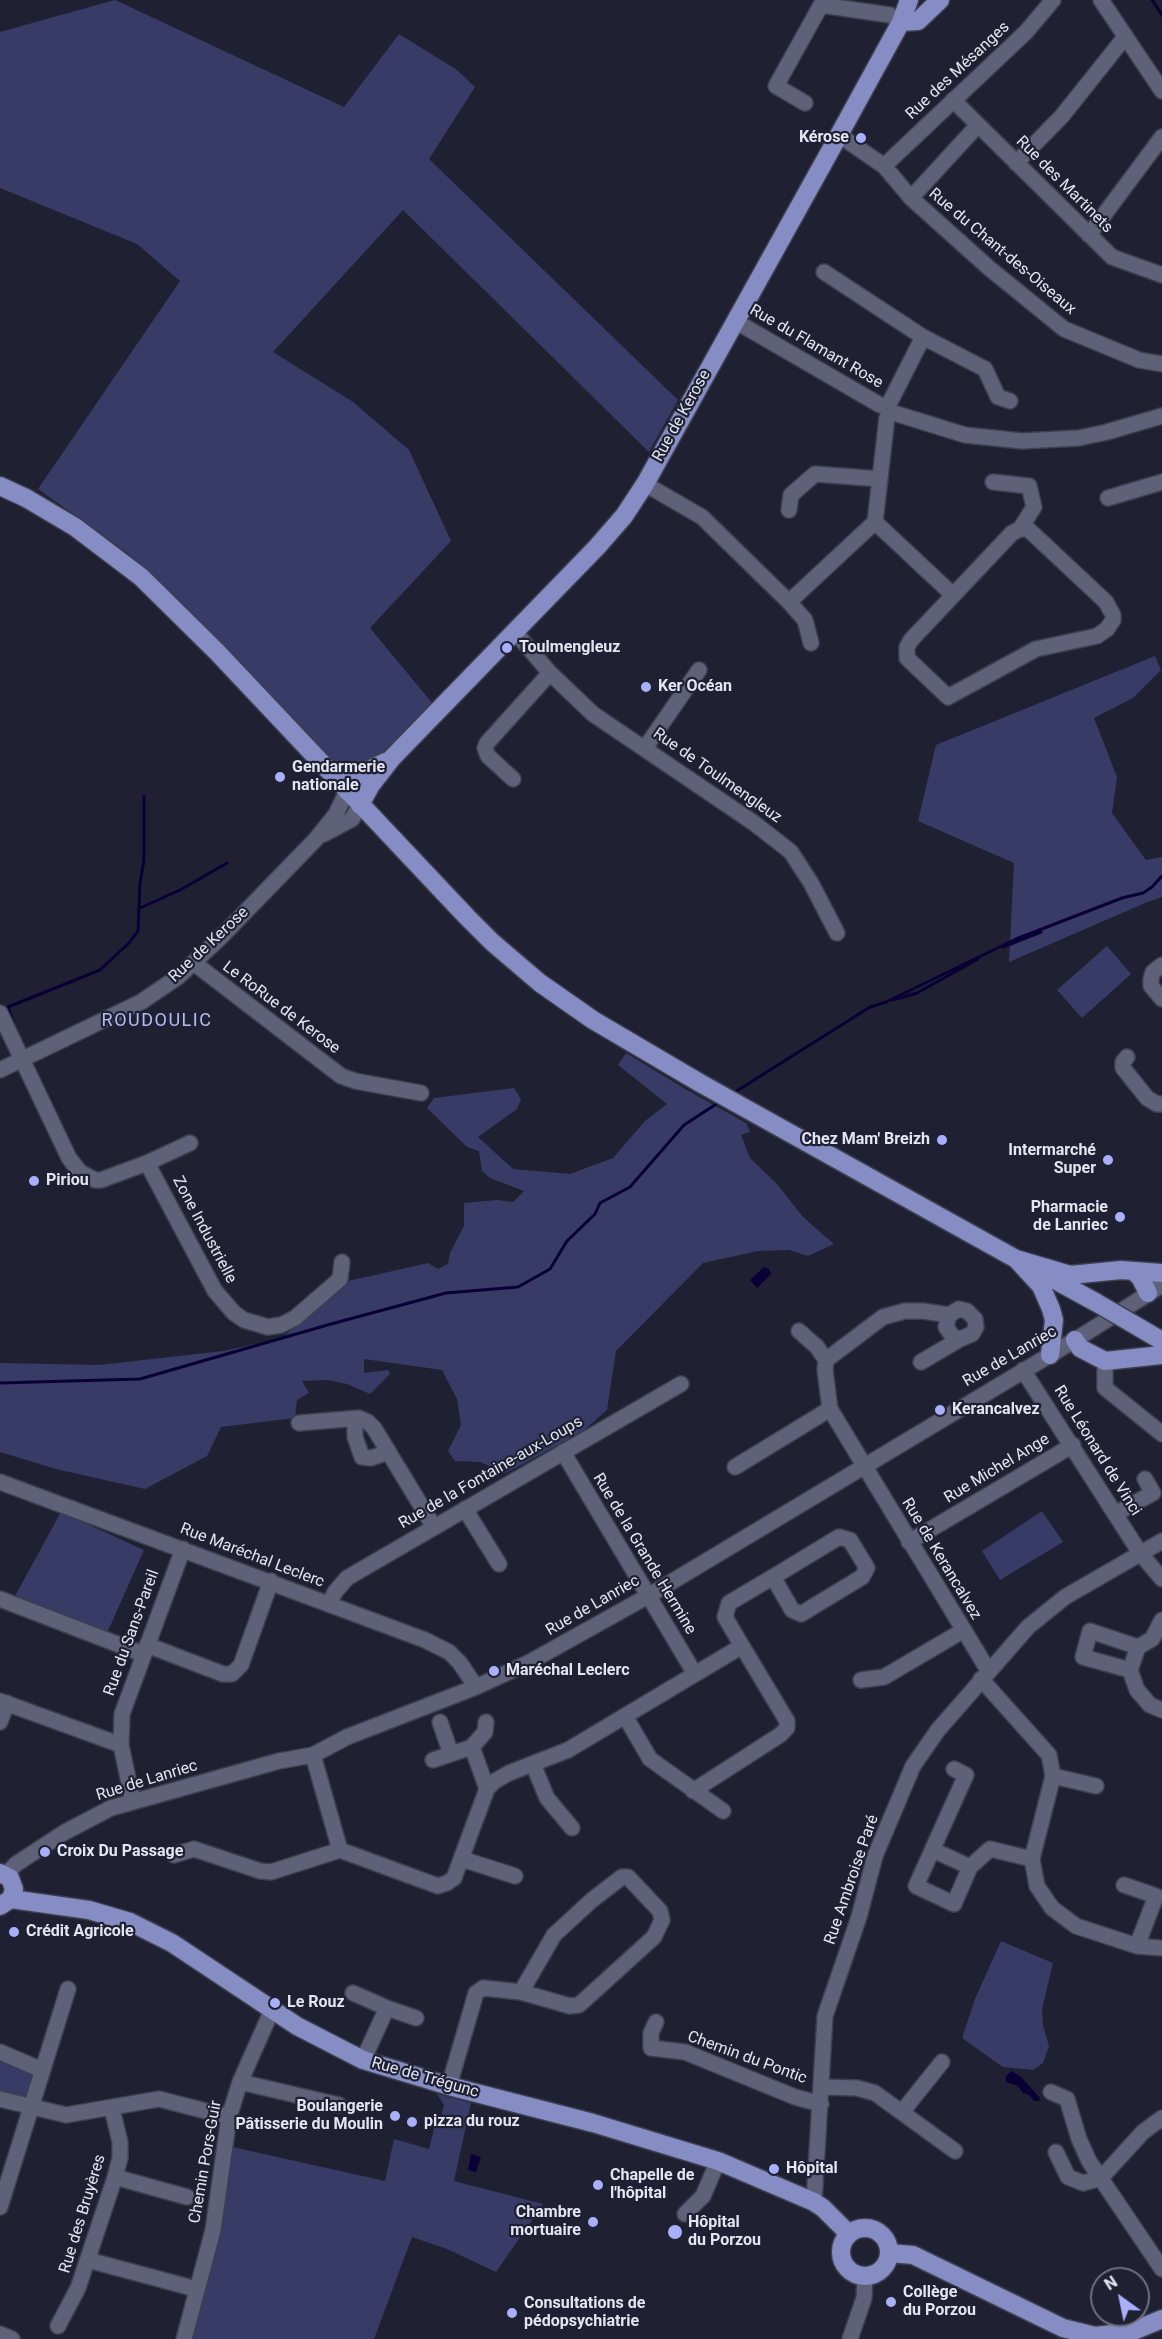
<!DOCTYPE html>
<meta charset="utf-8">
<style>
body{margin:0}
#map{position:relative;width:1162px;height:2339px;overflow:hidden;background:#1f2133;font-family:Roboto,sans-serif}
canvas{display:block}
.north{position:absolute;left:1090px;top:2267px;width:60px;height:60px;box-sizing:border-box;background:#1f2133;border:2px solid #6d6f7f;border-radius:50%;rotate:327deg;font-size:16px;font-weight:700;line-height:24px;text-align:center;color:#e3e5f2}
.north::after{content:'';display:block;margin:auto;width:21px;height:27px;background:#a8b0fc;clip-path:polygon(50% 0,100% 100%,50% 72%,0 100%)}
</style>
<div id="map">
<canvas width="1162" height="2339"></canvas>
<div class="north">N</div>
</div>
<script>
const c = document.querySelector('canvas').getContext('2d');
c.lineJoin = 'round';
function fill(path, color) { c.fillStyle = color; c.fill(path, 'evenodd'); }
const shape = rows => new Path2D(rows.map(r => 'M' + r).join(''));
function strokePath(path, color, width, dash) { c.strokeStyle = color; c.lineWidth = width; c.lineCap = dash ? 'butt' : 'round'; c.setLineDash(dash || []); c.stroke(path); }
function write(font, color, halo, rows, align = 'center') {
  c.font = font + ' Roboto,sans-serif'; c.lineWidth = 4.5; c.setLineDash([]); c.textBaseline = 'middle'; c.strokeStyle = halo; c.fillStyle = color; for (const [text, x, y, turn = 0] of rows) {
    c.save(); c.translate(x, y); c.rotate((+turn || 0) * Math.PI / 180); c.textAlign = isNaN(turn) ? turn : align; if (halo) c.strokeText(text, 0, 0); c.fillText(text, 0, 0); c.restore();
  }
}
fill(shape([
 [115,0,344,107,399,34,457,70,475,87,429,159,678,400,649,452,403,210,273,352,353,402,409,450,451,541,370,628,433,704,376,759,340,768,214,637,126,552,38,489,180,281,137,244,0,188,0,32],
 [1155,656,1161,670,1133,698,1094,718,1117,777,1112,813,1146,860,1162,857,1162,897,1145,903,1009,962,1014,863,918,821,936,745],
 [1107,946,1131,974,1082,1018,1057,990],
 [626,1053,687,1090,746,1123,750,1132,741,1135,750,1158,777,1184,803,1217,834,1244,808,1256,789,1250,758,1251,703,1263,616,1351,607,1410,582,1432,506,1473,480,1462,455,1461,448,1451,461,1425,457,1399,442,1370,364,1359,364,1373,388,1370,390,1374,370,1394,347,1384,328,1380,302,1381,309,1393,297,1400,295,1418,221,1427,207,1456,145,1489,56,1469,0,1452,0,1363,99,1365,224,1351,282,1338,344,1282,428,1263,438,1269,448,1264,450,1253,464,1226,464,1203,497,1200,513,1202,524,1191,490,1178,482,1171,479,1151,467,1147,427,1108,434,1098,514,1088,521,1099,517,1109,478,1137,513,1169,570,1174,613,1158,645,1121,667,1104,618,1065],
 [1042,1511,1063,1542,1000,1580,982,1551],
 [61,1512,144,1550,107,1633,15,1596],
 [1001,1941,1053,1963,1042,2009,1043,2026,1049,2046,1043,2063,1033,2070,1003,2067,962,2038,975,1999],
 [0,2056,35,2071,29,2099,0,2092],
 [437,2094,471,2103,454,2181,543,2204,496,2272,447,2249,412,2237,374,2339,189,2339,228,2146,385,2181,394,2139,429,2149,434,2129,435,2124,439,2124,444,2105]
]), '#383b65');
fill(shape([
 [764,1267,769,1269,771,1274,757,1288,750,1280],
 [1012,2071,1021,2077,1040,2098,1039,2101,1034,2101,1029,2095,1023,2093,1018,2086,1006,2082,1006,2076],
 [471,2154,481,2157,476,2172,468,2170]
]), '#0a0036');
strokePath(shape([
 [1152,0,1162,15],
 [140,908,180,890,227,863],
 [1003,947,1041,932],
 [893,1000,917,993,978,959],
 [14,1026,8,1007,100,970,129,943,138,931,140,883,144,860,144,796],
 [732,1094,870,1007,886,1002,1016,939,1122,898,1143,893,1152,887,1162,876],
 [0,1383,140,1379,331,1324,446,1293,518,1287,550,1269,567,1241,595,1214,600,1203,630,1187,684,1125,721,1101]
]), '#0a0036', 3);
const minor = shape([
 [1101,0,1162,91],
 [953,100,1112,257,1162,275],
 [805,103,776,86,821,5,890,15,901,22],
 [839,135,884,166,911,198,989,268,1064,329,1139,360,1162,364],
 [1016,163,1062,116,1125,37],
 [884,166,1026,32,1053,0],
 [911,198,978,125],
 [1089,235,1162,137],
 [824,272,923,337],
 [735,321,880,405],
 [890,402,923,337,985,369,998,397,1010,401],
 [894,413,965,435,1022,441,1079,438,1107,432,1162,416],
 [993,482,1029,486,1034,507,1020,529],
 [645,484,702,517,789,602,805,620,811,643],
 [1108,498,1162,482],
 [789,510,791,495,815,474,880,479],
 [875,522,953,595],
 [1020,529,1028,529,1106,602,1113,615,1113,620,1107,629,1097,636,1036,649,948,697,907,658,907,647,911,640,1012,533,1020,529],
 [789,602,875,522,887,417],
 [515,632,550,673,593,714,754,823,791,852,811,883,837,933],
 [645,748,699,670],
 [513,779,488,756,485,748,487,743,550,673],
 [324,834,352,819,360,805],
 [194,963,341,1076,355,1081,421,1093],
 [1162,965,1153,972,1151,979,1151,986,1162,999],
 [0,1013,69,1158,80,1172,95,1180,101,1180,147,1163,190,1143],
 [1127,1057,1123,1062,1123,1068,1147,1098,1157,1104,1162,1104],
 [0,1070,141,1002,178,977,219,939,316,839,336,814,347,791],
 [147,1163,215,1291,234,1313,244,1320,268,1327,281,1325,295,1318,340,1279,342,1262],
 [799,1331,817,1347,826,1360,825,1370,830,1409,988,1670],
 [826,1360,883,1317,905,1311,923,1311,949,1315,959,1309,967,1311,975,1319,976,1327,972,1334,960,1339,953,1337,946,1327,949,1315],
 [1105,1361,1105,1388,1162,1434],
 [921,1362,960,1339],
 [1023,1370,1140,1553,1162,1579],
 [355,1419,355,1437,362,1457,371,1458,389,1452],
 [299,1423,359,1418,368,1422,374,1428,434,1527],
 [563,1452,695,1674],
 [735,1467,830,1409],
 [0,1482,425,1640,449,1652,460,1663,476,1687],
 [465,1509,499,1564],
 [1115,1514,1153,1493,1145,1479],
 [909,1542,1073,1445],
 [0,1599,143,1654],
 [329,1604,335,1592,347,1578,681,1384],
 [1162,1620,1152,1639,1138,1647,1130,1670,1137,1690,1150,1705,1162,1710],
 [147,1645,223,1674,232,1674,241,1665,271,1581],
 [1130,1670,1083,1657,1090,1631,1138,1647],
 [981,1679,1049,1755,1053,1776,1032,1859,1037,1886,1052,1908,1076,1926,1137,1946,1162,1948],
 [861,1680,884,1677,964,1630],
 [0,1701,121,1745],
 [625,1716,650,1759,723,1811],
 [0,1722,7,1703],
 [440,1722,451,1754],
 [472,1747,487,1789],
 [313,1755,340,1850],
 [433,1760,472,1747,485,1732,486,1722],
 [533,1764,547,1798,572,1828],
 [954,1769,966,1775,916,1886,954,1904,970,1867,990,1849,1032,1859],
 [1053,1776,1096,1786],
 [693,1791,780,1735,787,1728,787,1721,742,1646],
 [133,1802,121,1745,122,1714,183,1549],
 [340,1850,438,1886,447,1883,454,1878,484,1797,487,1789,495,1781,509,1773,568,1750,742,1646,725,1617,729,1603,773,1577,839,1537,850,1540,867,1568,862,1577,801,1614,792,1610,773,1577],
 [933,1850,970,1867],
 [174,1855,194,1849,260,1871,271,1872,340,1850],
 [462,1859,515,1876],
 [6,1875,16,1864,65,1832,111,1808,279,1761,313,1755,347,1737,476,1687,528,1663,648,1596,1075,1340,1162,1285],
 [1124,1885,1156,1896,1137,1946],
 [353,1993,387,2008,363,2060],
 [387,2008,416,2018],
 [656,2022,651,2033,651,2048,685,2052,795,2097,821,2104],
 [0,2052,42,2070],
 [240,2082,339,2105],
 [449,2086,476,1993,483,1988,521,1992,570,2006,579,2005,654,1937,662,1920,660,1911,628,1877,622,1877,592,1900,554,1935,521,1992],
 [822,2087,857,2088,875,2093,955,2151],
 [1051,2092,1067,2099,1079,2139,1089,2161,1162,2269],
 [0,2099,66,2115,159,2099,229,2117],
 [902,2112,942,2062],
 [1056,2152,1068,2177,1083,2183,1101,2178,1143,2132,1162,2118],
 [115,2177,187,2197],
 [814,2202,825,2016,859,1917,875,1856,913,1766,938,1730,1028,1627,1065,1597,1162,1541],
 [0,2207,68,1989],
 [685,2214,703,2196,718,2161],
 [88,2260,196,2289],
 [58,2326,78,2288,115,2177,120,2158,120,2142,112,2109],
 [0,2334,12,2339],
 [184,2339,213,2230,229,2117,240,2082,272,2010],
 [850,2339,864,2298,865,2276]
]);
const major = shape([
 [901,22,918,21,940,0],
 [0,486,26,498,75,527,141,577,217,652,467,917,492,942,540,983,593,1020,700,1083,1016,1259,1070,1275,1121,1270,1162,1273],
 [347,791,354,777,385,762],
 [360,805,371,785,392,758,597,547,624,516,645,484,839,135,901,22,909,0],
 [1017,1260,1041,1286,1051,1309,1054,1320,1050,1355],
 [1133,1271,1140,1277,1148,1293],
 [1046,1275,1097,1303],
 [1140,1328,1162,1341],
 [1075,1340,1080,1348,1105,1361,1162,1355],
 [0,1873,10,1878,14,1889,11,1899,0,1906],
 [11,1899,89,1910,130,1922,172,1943,297,2026,363,2060,449,2086,593,2123,718,2161,814,2202,823,2208,849,2234],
 '841 2252a24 24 0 1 1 48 0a24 24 0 1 1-48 0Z',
 [889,2253,913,2255,1063,2328,1095,2336,1131,2332,1162,2319]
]);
strokePath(minor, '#3d3f4e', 18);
strokePath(major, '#3d3f4e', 21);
strokePath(minor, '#5e6177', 15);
strokePath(major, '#868cc4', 18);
const majorBridge = shape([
 [1097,1303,1140,1328]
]);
strokePath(majorBridge, '#3d3f4e', 21, []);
strokePath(majorBridge, '#868cc4', 18);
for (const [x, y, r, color] of [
 [861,138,6,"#a8b0fc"],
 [507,648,6,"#a8b0fc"],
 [646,687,6,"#a8b0fc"],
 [280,777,6,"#a8b0fc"],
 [942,1140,6,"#a8b0fc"],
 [1108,1160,6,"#a8b0fc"],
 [34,1181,6,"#a8b0fc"],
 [1120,1217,6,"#a8b0fc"],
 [940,1410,6,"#a8b0fc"],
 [494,1671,6,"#a8b0fc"],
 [45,1852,6,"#a8b0fc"],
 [14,1932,6,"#a8b0fc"],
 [275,2003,6,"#a8b0fc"],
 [395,2116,6,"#a8b0fc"],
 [412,2122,6,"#a8b0fc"],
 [774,2169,6,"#a8b0fc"],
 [598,2185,6,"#a8b0fc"],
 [593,2222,6,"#a8b0fc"],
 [675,2232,8,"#a8b0fc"],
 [891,2302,6,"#a8b0fc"],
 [512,2313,6,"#a8b0fc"]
]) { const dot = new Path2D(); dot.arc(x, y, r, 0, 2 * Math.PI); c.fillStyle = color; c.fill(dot); strokePath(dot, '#1f2133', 2); }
write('16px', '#e3e5f2', '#1f2133', [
 ["Rue des Mésanges",958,71,-43],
 ["Rue des Martinets",1064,185,45],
 ["Rue du Chant-des-Oiseaux",1002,252,40],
 ["Rue du Flamant Rose",816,347,30],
 ["Rue de Kerose",682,416,-61],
 ["Rue de Toulmengleuz",717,776,35],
 ["Rue de Kerose",209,945,-43],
 ["Le RoRue de Kerose",281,1008,37],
 ["Zone Industrielle",204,1230,62],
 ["Rue de Lanriec",1010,1357,-30],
 ["Rue Léonard de Vinci",1097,1451,58],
 ["Rue Michel Ange",997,1469,-31],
 ["Rue de la Fontaine-aux-Loups",491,1473,-30],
 ["Rue de la Grande Hermine",644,1554,59],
 ["Rue Maréchal Leclerc",252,1556,21],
 ["Rue de Kerancalvez",941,1559,59],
 ["Rue de Lanriec",593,1606,-30],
 ["Rue du Sans-Pareil",132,1633,-70],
 ["Rue de Lanriec",147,1781,-17],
 ["Rue Ambroise Paré",852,1880,-71],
 ["Chemin du Pontic",747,2058,20],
 ["Rue de Trégunc",425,2078,16],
 ["Chemin Pors-Guir",206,2162,-80],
 ["Rue des Bruyères",83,2214,-73]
]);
write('bold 16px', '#e3e5f2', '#1f2133', [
 ["Kérose",849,138,"right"],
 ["Toulmengleuz",519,648],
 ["Ker Océan",658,687],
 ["Gendarmerie",292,768],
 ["nationale",292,786],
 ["Chez Mam' Breizh",930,1140,"right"],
 ["Intermarché",1096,1151,"right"],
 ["Super",1096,1169,"right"],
 ["Piriou",46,1181],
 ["Pharmacie",1108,1208,"right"],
 ["de Lanriec",1108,1226,"right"],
 ["Kerancalvez",952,1410],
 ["Maréchal Leclerc",506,1671],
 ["Croix Du Passage",57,1852],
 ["Crédit Agricole",26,1932],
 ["Le Rouz",287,2003],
 ["Boulangerie",383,2107,"right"],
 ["Pâtisserie du Moulin",383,2125,"right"],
 ["pizza du rouz",424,2122],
 ["Hôpital",786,2169],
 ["Chapelle de",610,2176],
 ["l'hôpital",610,2194],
 ["Chambre",581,2213,"right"],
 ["mortuaire",581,2231,"right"],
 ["Hôpital",688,2223],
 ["du Porzou",688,2241],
 ["Collège",903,2293],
 ["du Porzou",903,2311],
 ["Consultations de",524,2304],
 ["pédopsychiatrie",524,2322]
], 'left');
c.letterSpacing = '1.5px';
write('18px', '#b4bbf3', '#1f2133', [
 ["ROUDOULIC",157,1021]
]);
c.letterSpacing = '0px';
</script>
